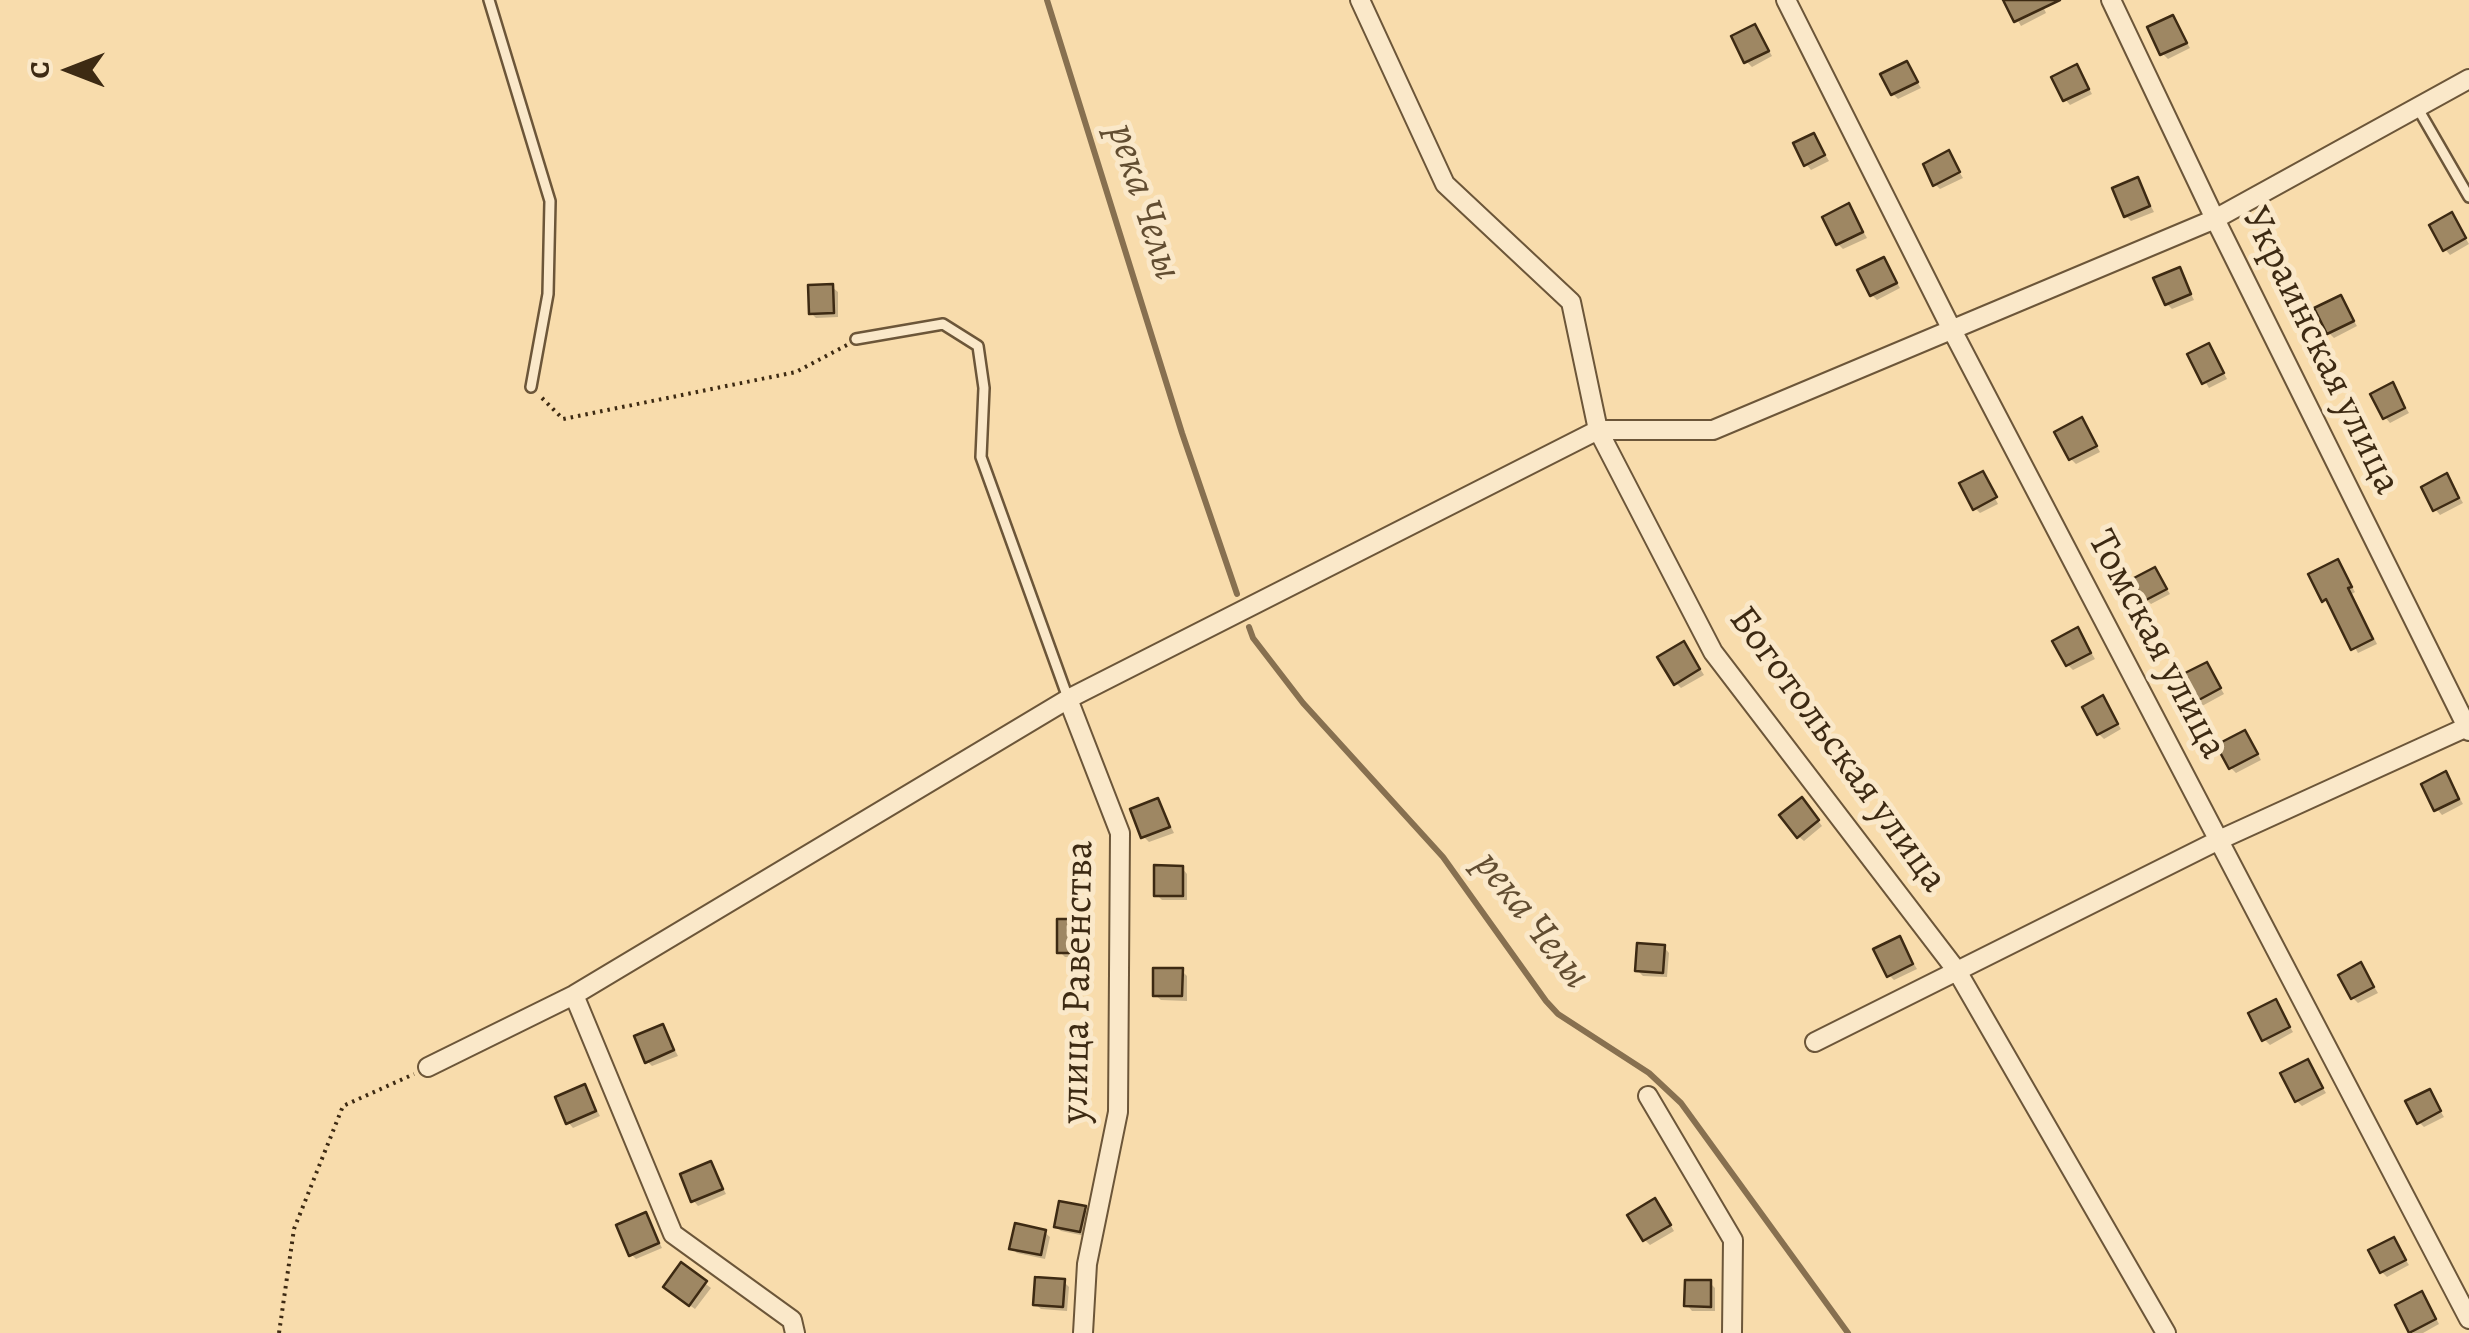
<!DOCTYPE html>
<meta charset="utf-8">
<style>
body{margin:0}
#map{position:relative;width:2469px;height:1333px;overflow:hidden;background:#f8dcac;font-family:Alegreya,serif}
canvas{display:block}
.north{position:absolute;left:20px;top:20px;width:100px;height:100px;-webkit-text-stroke:8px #fae8c9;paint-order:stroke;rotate:270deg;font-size:28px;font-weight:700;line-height:40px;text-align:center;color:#3d2a13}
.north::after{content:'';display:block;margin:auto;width:35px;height:45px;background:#3d2a13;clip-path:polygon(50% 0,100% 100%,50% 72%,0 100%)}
</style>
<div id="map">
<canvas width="2469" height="1333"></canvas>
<div class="north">С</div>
</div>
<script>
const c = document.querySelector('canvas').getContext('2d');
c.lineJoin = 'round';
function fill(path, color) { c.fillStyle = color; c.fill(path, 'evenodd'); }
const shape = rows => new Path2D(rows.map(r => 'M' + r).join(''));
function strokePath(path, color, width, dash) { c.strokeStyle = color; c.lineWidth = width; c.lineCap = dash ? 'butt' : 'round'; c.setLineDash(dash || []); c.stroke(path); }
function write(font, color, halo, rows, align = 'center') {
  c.font = font + ' Alegreya,serif'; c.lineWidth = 10; c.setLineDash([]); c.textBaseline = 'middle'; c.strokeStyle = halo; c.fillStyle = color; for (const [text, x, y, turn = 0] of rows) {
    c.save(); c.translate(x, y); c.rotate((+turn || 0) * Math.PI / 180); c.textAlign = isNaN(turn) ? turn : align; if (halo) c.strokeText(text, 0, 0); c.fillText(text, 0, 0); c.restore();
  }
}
fill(shape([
 [2006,0,2040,0,2046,13,2021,26],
 [2173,18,2190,48,2168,59,2163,54],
 [1755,27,1772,56,1752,67,1746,61],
 [1906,64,1921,88,1898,99,1893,94],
 [2077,67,2092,94,2070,105,2065,99],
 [1814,136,1829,161,1811,170,1806,164],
 [1948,154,1963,178,1940,189,1935,184],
 [2137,180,2154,212,2131,221,2126,216],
 [1849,206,1867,238,1843,249,1838,244],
 [2452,216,2469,244,2450,255,2445,249],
 [1884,260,1900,288,1877,300,1872,295],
 [2179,270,2194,300,2172,309,2167,304],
 [832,287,838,292,838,317,816,318,811,313],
 [2340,298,2357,326,2334,338,2329,333],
 [2209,346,2227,379,2209,388,2190,356],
 [2392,385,2409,413,2390,423,2385,417],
 [2086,426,2100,452,2076,464,2071,459],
 [1983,476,1998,504,1980,513,1975,508],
 [2447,476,2463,503,2440,515,2435,509],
 [2338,562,2355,592,2352,594,2377,644,2358,653,2331,604,2324,600],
 [2155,570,2170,594,2151,604,2146,599],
 [2078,630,2095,659,2073,670,2068,665],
 [1688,649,1704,675,1681,688,1676,683],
 [2207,665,2224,694,2202,706,2197,700],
 [2103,698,2121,729,2104,739,2099,734],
 [2250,738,2261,760,2236,773,2231,768],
 [2445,774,2463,804,2442,815,2437,809],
 [1158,801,1174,833,1149,842,1144,837],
 [1807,806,1822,826,1804,841,1798,836],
 [1182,868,1187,874,1187,900,1162,900,1157,895],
 [1082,922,1088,927,1087,957,1065,957,1060,952],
 [1899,939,1917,969,1894,980,1889,975],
 [1664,947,1669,953,1667,977,1643,976,1637,970],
 [2361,965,2378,993,2358,1003,2353,998],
 [1182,971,1187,976,1187,1001,1161,1000,1155,995],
 [2275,1002,2293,1032,2270,1045,2264,1039],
 [663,1027,678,1056,652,1066,647,1061],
 [2307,1062,2326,1093,2302,1106,2297,1101],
 [585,1087,600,1116,573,1128,568,1122],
 [2429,1092,2444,1117,2424,1127,2419,1122],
 [711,1164,726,1194,698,1206,693,1200],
 [1659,1206,1674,1231,1650,1245,1645,1240],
 [1084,1208,1090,1214,1085,1236,1061,1231,1056,1226],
 [646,1215,662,1248,636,1259,631,1254],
 [1044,1232,1050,1237,1045,1259,1017,1253,1012,1248],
 [2393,1240,2409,1265,2387,1277,2382,1272],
 [682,1266,711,1288,695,1309,671,1292],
 [1063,1281,1069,1287,1067,1311,1041,1309,1035,1304],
 [1710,1283,1715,1288,1715,1311,1692,1311,1687,1305],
 [2426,1299,2439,1324,2423,1333,2413,1333]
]), '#0003');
strokePath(shape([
 [1047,0,1182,433,1237,594],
 [1249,627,1253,638,1303,703,1443,857,1546,1001,1558,1014,1649,1073,1681,1103,1848,1333]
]), '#877050', 6);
const building = shape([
 [2003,0,2060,0,2014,22,2003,0],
 [2173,15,2187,43,2160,55,2147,27,2173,15],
 [1755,24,1769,51,1744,63,1731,36,1755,24],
 [1907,61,1918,82,1891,95,1880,74,1907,61],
 [2077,64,2089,89,2063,101,2051,77,2077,64],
 [1814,133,1825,155,1804,166,1793,143,1814,133],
 [1949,150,1960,172,1933,186,1923,164,1949,150],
 [2138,177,2150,206,2124,217,2112,188,2138,177],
 [1849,203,1863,232,1836,245,1822,217,1849,203],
 [2452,212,2466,238,2443,251,2429,225,2452,212],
 [1884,257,1897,283,1870,296,1857,270,1884,257],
 [2180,267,2191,294,2165,305,2153,278,2180,267],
 [833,284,834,313,809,314,808,285,833,284],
 [2341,295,2354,321,2327,334,2314,308,2341,295],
 [2209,343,2224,373,2202,384,2187,354,2209,343],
 [2393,382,2405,408,2383,419,2370,394,2393,382],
 [2082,417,2097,446,2069,460,2054,432,2082,417],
 [1983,471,1997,497,1973,510,1959,483,1983,471],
 [2447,473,2459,498,2433,511,2421,487,2447,473],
 [2338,559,2352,587,2348,588,2373,639,2351,650,2326,599,2322,602,2308,574,2338,559],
 [2155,567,2167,589,2144,601,2132,579,2155,567],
 [2078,627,2091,653,2066,666,2052,641,2078,627],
 [1684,641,1700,669,1674,685,1657,657,1684,641],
 [2207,662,2221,688,2195,702,2181,675,2207,662],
 [2103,695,2118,724,2097,735,2082,707,2103,695],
 [2245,730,2258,754,2229,769,2216,745,2245,730],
 [2446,771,2459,799,2434,811,2421,784,2446,771],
 [1802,797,1819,820,1797,838,1779,815,1802,797],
 [1158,798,1170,827,1141,838,1130,809,1158,798],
 [1154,865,1183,866,1183,896,1154,896,1154,865],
 [1057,919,1083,919,1083,953,1057,953,1057,919],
 [1900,936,1913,964,1887,977,1873,949,1900,936],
 [1637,943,1665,945,1663,973,1635,971,1637,943],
 [2361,962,2374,987,2351,999,2338,975,2361,962],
 [1153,968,1183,968,1182,996,1153,996,1153,968],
 [2276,999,2290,1027,2262,1041,2248,1013,2276,999],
 [663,1024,674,1050,645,1063,634,1036,663,1024],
 [2308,1059,2323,1088,2295,1102,2280,1073,2308,1059],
 [585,1084,596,1111,566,1124,555,1097,585,1084],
 [2430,1089,2441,1111,2417,1124,2405,1101,2430,1089],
 [711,1161,723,1189,691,1202,680,1174,711,1161],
 [1655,1198,1671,1225,1643,1241,1627,1215,1655,1198],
 [1059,1201,1086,1206,1080,1232,1054,1227,1059,1201],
 [646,1212,659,1243,629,1256,616,1225,646,1212],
 [1015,1223,1046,1230,1041,1255,1009,1249,1015,1223],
 [2394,1237,2406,1260,2380,1273,2368,1250,2394,1237],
 [681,1262,707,1281,689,1306,663,1287,681,1262],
 [1035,1277,1065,1279,1063,1307,1033,1305,1035,1277],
 [1685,1280,1711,1280,1711,1307,1684,1306,1685,1280],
 [2422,1291,2436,1319,2409,1333,2395,1305,2422,1291]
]);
fill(building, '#9e8763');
strokePath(building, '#3d2a13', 2.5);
const lane = shape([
 [489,0,550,201,548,294,531,387],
 [2417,107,2469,197],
 [856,339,943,324,978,346,984,388,981,457,1068,698]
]);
const street = shape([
 [1360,0,1445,184,1571,302,1598,430,1713,652,1957,971,2166,1333],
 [1786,0,1952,330,2469,1319],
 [2111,0,2215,219,2469,731],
 [1068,699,1120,833,1118,1112,1087,1264,1083,1333],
 [574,995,673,1234,792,1320,795,1333],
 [1815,1042,2219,840,2467,727],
 [428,1067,574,995,1068,699,1598,430,1713,430,2215,219,2469,79],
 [1648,1096,1733,1240,1732,1333]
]);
strokePath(lane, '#6c5639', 14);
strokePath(street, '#6c5639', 22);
strokePath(shape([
 [542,398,563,419,796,372,847,345],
 [279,1333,294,1229,343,1106,414,1074]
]), '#3d2a13', 4, [2.5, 5]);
strokePath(lane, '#fae8c9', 9);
strokePath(street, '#fae8c9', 18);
write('40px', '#3d2a13', '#fae8c9', [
 ["Украинская улица",2320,351,64],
 ["Томская улица",2156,645,62],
 ["Боготольская улица",1837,750,54],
 ["улица Равенства",1079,982,-89]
]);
write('italic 42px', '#624d31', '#fae8c9', [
 ["река Челы",1143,202,72],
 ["река Челы",1531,921,52]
]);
</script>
